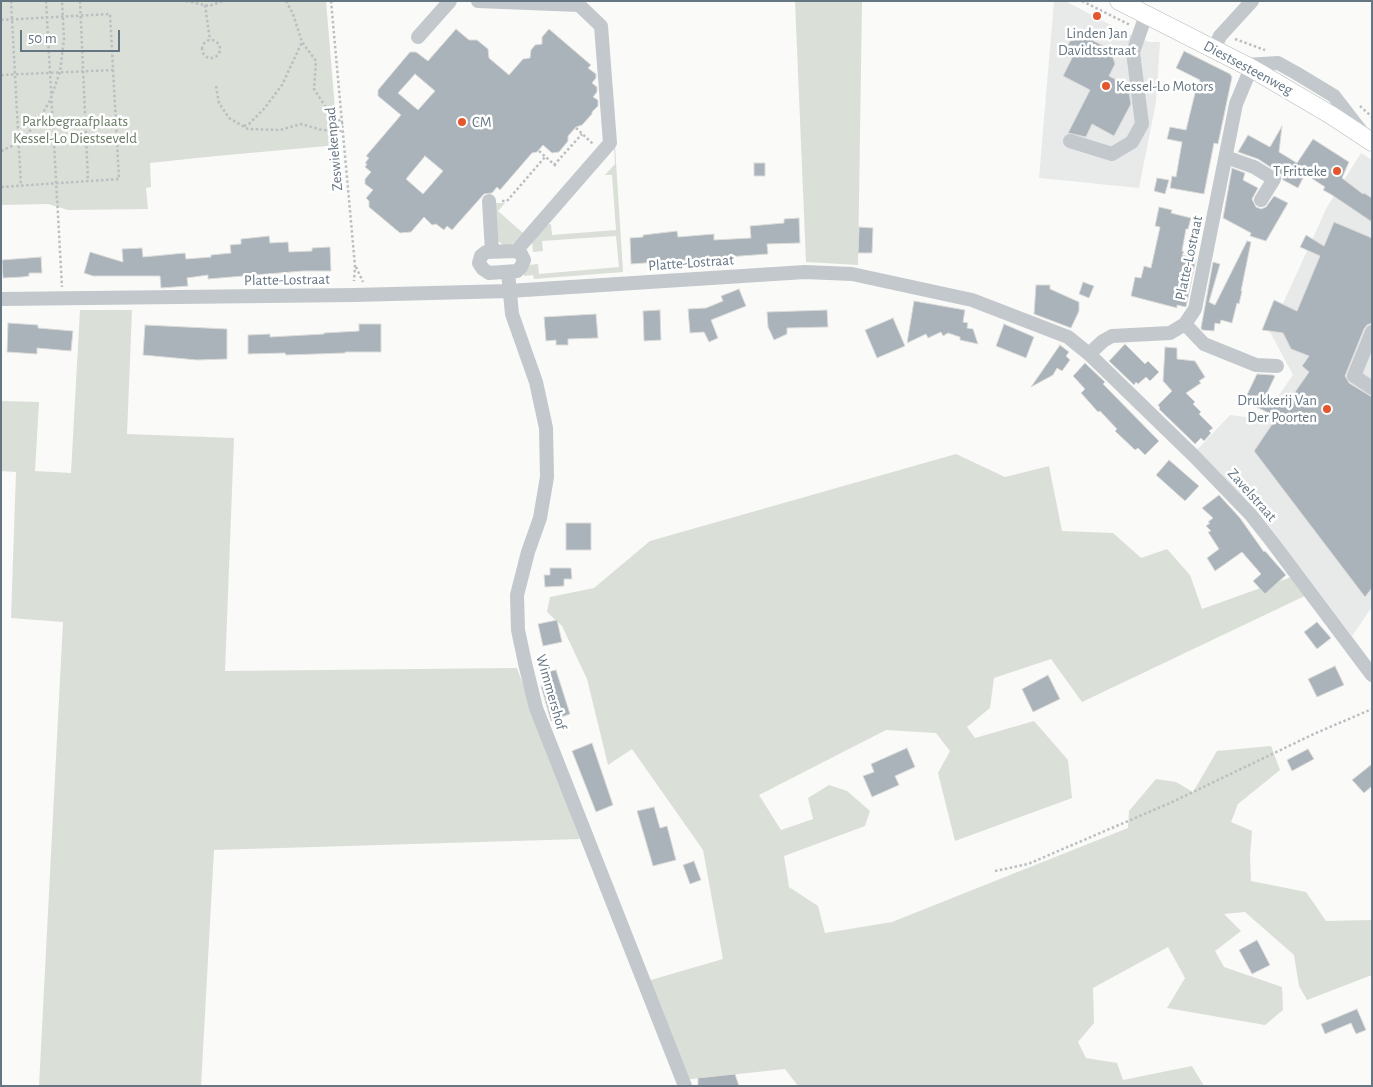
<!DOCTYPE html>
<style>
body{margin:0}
#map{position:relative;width:1373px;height:1087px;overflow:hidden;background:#fafaf8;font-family:"Alegreya Sans",sans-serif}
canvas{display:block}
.frame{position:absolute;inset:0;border:2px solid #657683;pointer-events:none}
.scale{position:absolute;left:20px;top:30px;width:100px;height:22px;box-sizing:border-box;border:2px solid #657683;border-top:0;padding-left:6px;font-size:15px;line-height:18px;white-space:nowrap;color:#657683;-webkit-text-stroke:4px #fff;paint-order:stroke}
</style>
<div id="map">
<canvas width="1373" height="1087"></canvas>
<div class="frame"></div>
<div class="scale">50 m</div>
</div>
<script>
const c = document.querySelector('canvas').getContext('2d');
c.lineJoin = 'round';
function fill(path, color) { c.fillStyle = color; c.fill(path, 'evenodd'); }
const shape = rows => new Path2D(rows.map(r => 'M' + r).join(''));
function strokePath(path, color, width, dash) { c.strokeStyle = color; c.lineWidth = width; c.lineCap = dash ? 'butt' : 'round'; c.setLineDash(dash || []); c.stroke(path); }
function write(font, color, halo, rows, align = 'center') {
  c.font = font + ' "Alegreya Sans",sans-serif'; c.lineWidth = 5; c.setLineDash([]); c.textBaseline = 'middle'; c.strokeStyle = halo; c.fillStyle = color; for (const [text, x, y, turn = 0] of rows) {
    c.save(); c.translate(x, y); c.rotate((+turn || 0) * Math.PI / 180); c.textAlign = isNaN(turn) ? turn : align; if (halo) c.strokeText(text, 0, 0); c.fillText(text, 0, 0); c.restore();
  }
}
fill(shape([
 [1054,1,1065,1,1126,33,1149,42,1160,42,1156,102,1139,188,1039,178],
 [1361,153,1372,160,1372,607,1352,636,1258,511,1196,451,1230,415,1262,419,1293,375,1270,332,1327,207]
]), '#e8e9e9');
fill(shape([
 [1,1,326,1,338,145,216,156,150,163,151,187,146,188,148,209,68,210,48,204,1,205],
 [795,1,862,1,858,265,806,262],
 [615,146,623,272,534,279,533,275,524,276,524,270,528,265,538,264,539,274,619,267,616,236,542,241,543,251,533,252,532,241,547,225,551,224,552,235,616,230,612,175,605,175,615,164,614,147],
 [495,203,505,203,498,211,523,233,511,245,503,245,497,240],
 [80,310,132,310,127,434,234,438,225,671,517,668,580,839,214,850,201,1086,39,1086,63,622,11,618,16,472,1,471,1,401,39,402,35,471,71,473],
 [956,454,1005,477,1049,466,1062,531,1113,533,1141,558,1167,549,1190,575,1202,609,1297,575,1311,593,1082,702,1051,659,994,678,990,708,967,727,975,738,1034,721,1068,760,1072,798,955,841,938,773,950,751,936,733,886,730,759,795,781,830,813,819,808,798,829,785,847,791,870,811,865,826,784,856,789,887,818,906,825,933,892,922,1128,828,1129,811,1156,779,1176,782,1193,792,1217,751,1271,746,1280,770,1238,804,1231,822,1252,831,1250,856,1251,881,1306,892,1326,921,1372,920,1372,975,1307,1000,1299,986,1294,955,1245,912,1224,914,1241,931,1215,951,1224,967,1282,987,1283,1010,1265,1025,1167,1008,1185,978,1168,947,1093,988,1094,1023,1078,1042,1086,1058,1117,1063,1123,1080,1192,1066,1204,1086,798,1086,785,1069,682,1080,644,982,723,959,703,850,632,749,608,765,587,679,562,626,547,612,550,597,594,588,650,541]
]), '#dadfd7');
const building = shape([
 [456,29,469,40,477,40,488,49,489,58,509,75,523,59,530,58,531,50,535,45,542,44,542,37,549,29,591,65,588,68,596,74,596,78,592,83,597,87,597,92,593,97,598,100,598,106,592,112,592,114,582,125,576,127,568,136,568,141,559,152,552,153,543,145,537,152,532,153,500,190,497,187,492,193,484,194,452,230,447,226,444,230,436,224,432,225,424,217,411,232,400,233,369,207,369,201,366,198,373,190,365,184,365,179,371,172,365,167,367,164,365,163,369,158,366,156,401,115,378,96,378,90,410,52,416,52,428,61,456,29],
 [415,74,435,91,418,110,398,93,415,74],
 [425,156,443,171,423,194,406,179,425,156],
 [1084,36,1111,50,1115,64,1109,76,1128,86,1131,104,1114,136,1092,124,1086,137,1068,133,1090,90,1063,76,1072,58,1063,54,1070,41,1084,36],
 [1184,51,1230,74,1232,77,1218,144,1214,143,1204,194,1170,188,1172,176,1176,177,1182,142,1167,139,1170,127,1186,130,1196,89,1200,80,1176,68,1184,51],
 [1282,126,1279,152,1297,163,1313,139,1349,162,1342,178,1363,194,1364,193,1372,198,1372,222,1332,195,1323,190,1325,187,1305,174,1298,188,1283,180,1282,175,1278,172,1258,159,1238,152,1248,135,1270,147,1282,126],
 [754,163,765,163,765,176,754,176,754,163],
 [1232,168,1245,173,1243,180,1258,188,1252,199,1256,207,1261,209,1266,207,1274,196,1288,203,1266,241,1250,236,1251,233,1223,218,1232,168],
 [1157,178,1169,180,1165,194,1154,191,1157,178],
 [1159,207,1172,210,1171,213,1191,218,1188,229,1186,229,1182,251,1184,252,1182,255,1196,259,1186,307,1177,305,1177,308,1131,296,1135,277,1141,278,1144,266,1151,268,1160,227,1155,226,1159,207],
 [799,218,800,243,767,244,768,254,631,264,630,238,643,237,643,235,677,231,678,237,714,234,714,240,751,238,750,226,784,223,784,219,799,218],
 [1334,222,1372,238,1372,323,1367,325,1364,329,1345,376,1349,383,1372,397,1372,588,1365,597,1254,451,1277,417,1244,401,1257,374,1273,375,1275,376,1266,395,1286,405,1309,372,1302,366,1309,356,1291,349,1283,333,1262,330,1274,300,1297,311,1320,256,1300,247,1306,235,1324,246,1334,222],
 [859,227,873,228,872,253,858,253,859,227],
 [269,236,270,243,288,242,289,252,312,251,312,248,330,247,331,271,303,271,208,279,208,275,187,278,188,286,161,288,160,276,93,276,84,273,90,252,123,262,122,249,142,248,143,257,185,253,186,259,211,257,211,255,231,253,230,245,241,244,241,239,269,236],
 [1247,241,1251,242,1241,291,1242,291,1239,304,1237,303,1232,323,1221,320,1220,324,1215,323,1214,331,1202,330,1201,328,1213,262,1220,264,1209,302,1215,305,1247,241],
 [41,257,42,273,29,273,29,276,22,277,3,278,2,260,41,257],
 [1083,282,1094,286,1089,298,1079,294,1083,282],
 [1036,285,1050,285,1050,289,1079,302,1079,311,1071,328,1034,314,1036,285],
 [739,289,746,306,711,320,718,338,709,342,704,332,690,333,688,309,706,308,723,301,721,296,739,289],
 [914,301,965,310,963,322,968,323,967,328,973,329,978,344,960,340,960,337,948,333,943,336,941,332,928,338,926,334,907,343,914,301],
 [660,310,661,340,644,341,643,311,660,310],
 [827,310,828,327,787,328,787,334,774,340,768,327,767,312,827,310],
 [596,314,598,338,568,339,568,345,556,345,556,340,546,341,544,317,596,314],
 [893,318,905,346,877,358,865,330,893,318],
 [8,323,38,325,38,328,73,331,71,351,37,348,37,354,7,352,8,323],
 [359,324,381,324,381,352,345,352,345,353,286,355,285,353,248,354,248,335,270,334,270,337,324,334,324,333,359,331,359,324],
 [1004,324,1034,337,1026,358,996,346,1004,324],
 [145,325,227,329,227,359,197,360,143,355,145,325],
 [1125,344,1145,364,1148,361,1159,372,1150,381,1146,377,1138,384,1136,382,1134,385,1109,361,1125,344],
 [1060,345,1069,352,1066,356,1070,360,1062,371,1057,368,1053,375,1031,387,1060,345],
 [1165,347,1177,348,1177,359,1195,361,1205,377,1199,381,1201,383,1186,393,1195,402,1193,404,1201,412,1199,414,1213,428,1209,431,1211,433,1204,441,1201,438,1195,444,1159,409,1160,408,1158,405,1172,391,1163,381,1165,347],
 [1085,363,1105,382,1103,384,1159,441,1145,455,1138,448,1135,450,1115,431,1117,429,1100,411,1098,412,1081,393,1085,389,1073,376,1085,363],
 [1169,460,1199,486,1185,501,1156,475,1169,460],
 [1219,495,1240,518,1264,552,1265,551,1286,575,1265,594,1253,581,1261,574,1242,552,1215,571,1207,558,1219,549,1208,532,1211,531,1206,526,1210,523,1208,522,1213,518,1202,508,1219,495],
 [566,523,591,523,591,550,566,550,566,523],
 [550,568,571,568,572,579,564,579,564,586,545,587,544,575,550,575,550,568],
 [557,620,562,642,543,646,538,624,557,620],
 [1317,622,1331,638,1317,649,1304,632,1317,622],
 [1335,666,1344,685,1317,697,1308,679,1335,666],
 [556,670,570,714,551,721,541,686,544,685,542,677,547,675,547,672,556,670],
 [1048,675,1060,699,1033,712,1022,689,1048,675],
 [592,743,613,805,596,812,572,751,592,743],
 [907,748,915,767,895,776,899,785,872,797,863,776,874,772,871,764,907,748],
 [1308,749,1314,759,1292,771,1287,760,1308,749],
 [1372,764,1372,786,1364,793,1352,780,1372,764],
 [654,807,660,828,667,826,676,860,653,866,637,811,654,807],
 [694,861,701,880,690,884,683,865,694,861],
 [1257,940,1270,965,1252,974,1239,950,1257,940],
 [1357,1009,1366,1030,1356,1034,1351,1023,1325,1034,1321,1024,1357,1009],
 [735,1074,739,1086,698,1086,698,1078,735,1074]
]);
fill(building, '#aab3b9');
strokePath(building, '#dcdcda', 1);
const major = shape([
 [1119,1,1251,68,1331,115,1372,142]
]);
strokePath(major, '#b5babe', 19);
strokePath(shape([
 [11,1,21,186],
 [46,1,62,287],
 [80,1,88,181],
 [186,1,209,6,223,1],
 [286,1,293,14,302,42,316,61,314,89,327,109,343,124],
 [331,1,355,266,354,281],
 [1082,1,1130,25],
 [205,5,210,40],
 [1,20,110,14,119,179,1,187],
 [1235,39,1265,50],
 '202 49a9 9 0 1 1 18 0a9 9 0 1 1-18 0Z',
 [1,75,113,70],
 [216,86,219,103,229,118,248,129,280,130,301,124,322,130,343,131],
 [1360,106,1372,117],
 [244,126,249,124,263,110,282,85,302,42],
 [576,128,593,144],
 [1,151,19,143,38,122,50,100,60,72,64,39,62,1],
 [539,151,557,167],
 [554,165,582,134],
 [502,201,507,201,545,157],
 [356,267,363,282],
 [995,871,1028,864,1170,803,1316,733,1372,709]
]), '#bbbfc2', 2.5, [2.5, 2.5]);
strokePath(shape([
 [478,1,579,5,601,26,610,143,516,251],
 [418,37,450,1],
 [1214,49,1220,36,1252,1],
 [1246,65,1278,63,1296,73,1334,96,1361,131],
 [1070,141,1112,154,1132,142,1142,124,1133,52,1146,15],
 [1226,157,1254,167,1274,179,1261,200],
 [489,201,492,252],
 [516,251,521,254,524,260,521,267,517,271,489,273,483,269,479,263,481,256,486,252,516,251],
 [508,272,512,314,536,382,546,428,547,477,540,518,528,552,517,595,518,630,525,663,536,708,685,1086],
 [1,299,354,295,509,291,805,272,852,274,972,300,1068,337,1089,354,1194,456,1251,515,1273,543,1372,675],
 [1185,324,1204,344,1256,365,1277,366],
 [1372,332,1354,376,1372,388],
 [1089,354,1103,341,1112,336,1170,333,1185,324,1195,309,1236,104,1251,68]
]), '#c3c8cc', 14);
strokePath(major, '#fff', 18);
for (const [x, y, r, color] of [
 [1097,16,5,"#e4572e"],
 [1106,86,5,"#e4572e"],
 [462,122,5,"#e4572e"],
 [1337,171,5,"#e4572e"],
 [1327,409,5,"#e4572e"]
]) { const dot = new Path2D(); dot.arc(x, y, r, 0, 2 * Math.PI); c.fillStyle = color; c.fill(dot); strokePath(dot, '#fff', 2); }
write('15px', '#657683', '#fff', [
 ["Linden Jan",1097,33,"center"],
 ["Davidtsstraat",1097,50,"center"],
 ["Kessel-Lo Motors",1116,86],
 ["CM",472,122],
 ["T Fritteke",1327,171,"right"],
 ["Drukkerij Van",1317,400,"right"],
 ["Der Poorten",1317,417,"right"]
], 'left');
write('15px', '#657683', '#fff', [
 ["Diestsesteenweg",1248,68,28],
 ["Zeswiekenpad",334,149,-95],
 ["Platte-Lostraat",1189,258,-78],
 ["Platte-Lostraat",691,263,-4],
 ["Platte-Lostraat",287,280,-1],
 ["Zavelstraat",1252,495,48],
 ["Wimmershof",551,692,74]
]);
write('15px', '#687a64', '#fff', [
 ["Parkbegraafplaats",75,121],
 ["Kessel-Lo Diestseveld",75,138]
]);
</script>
